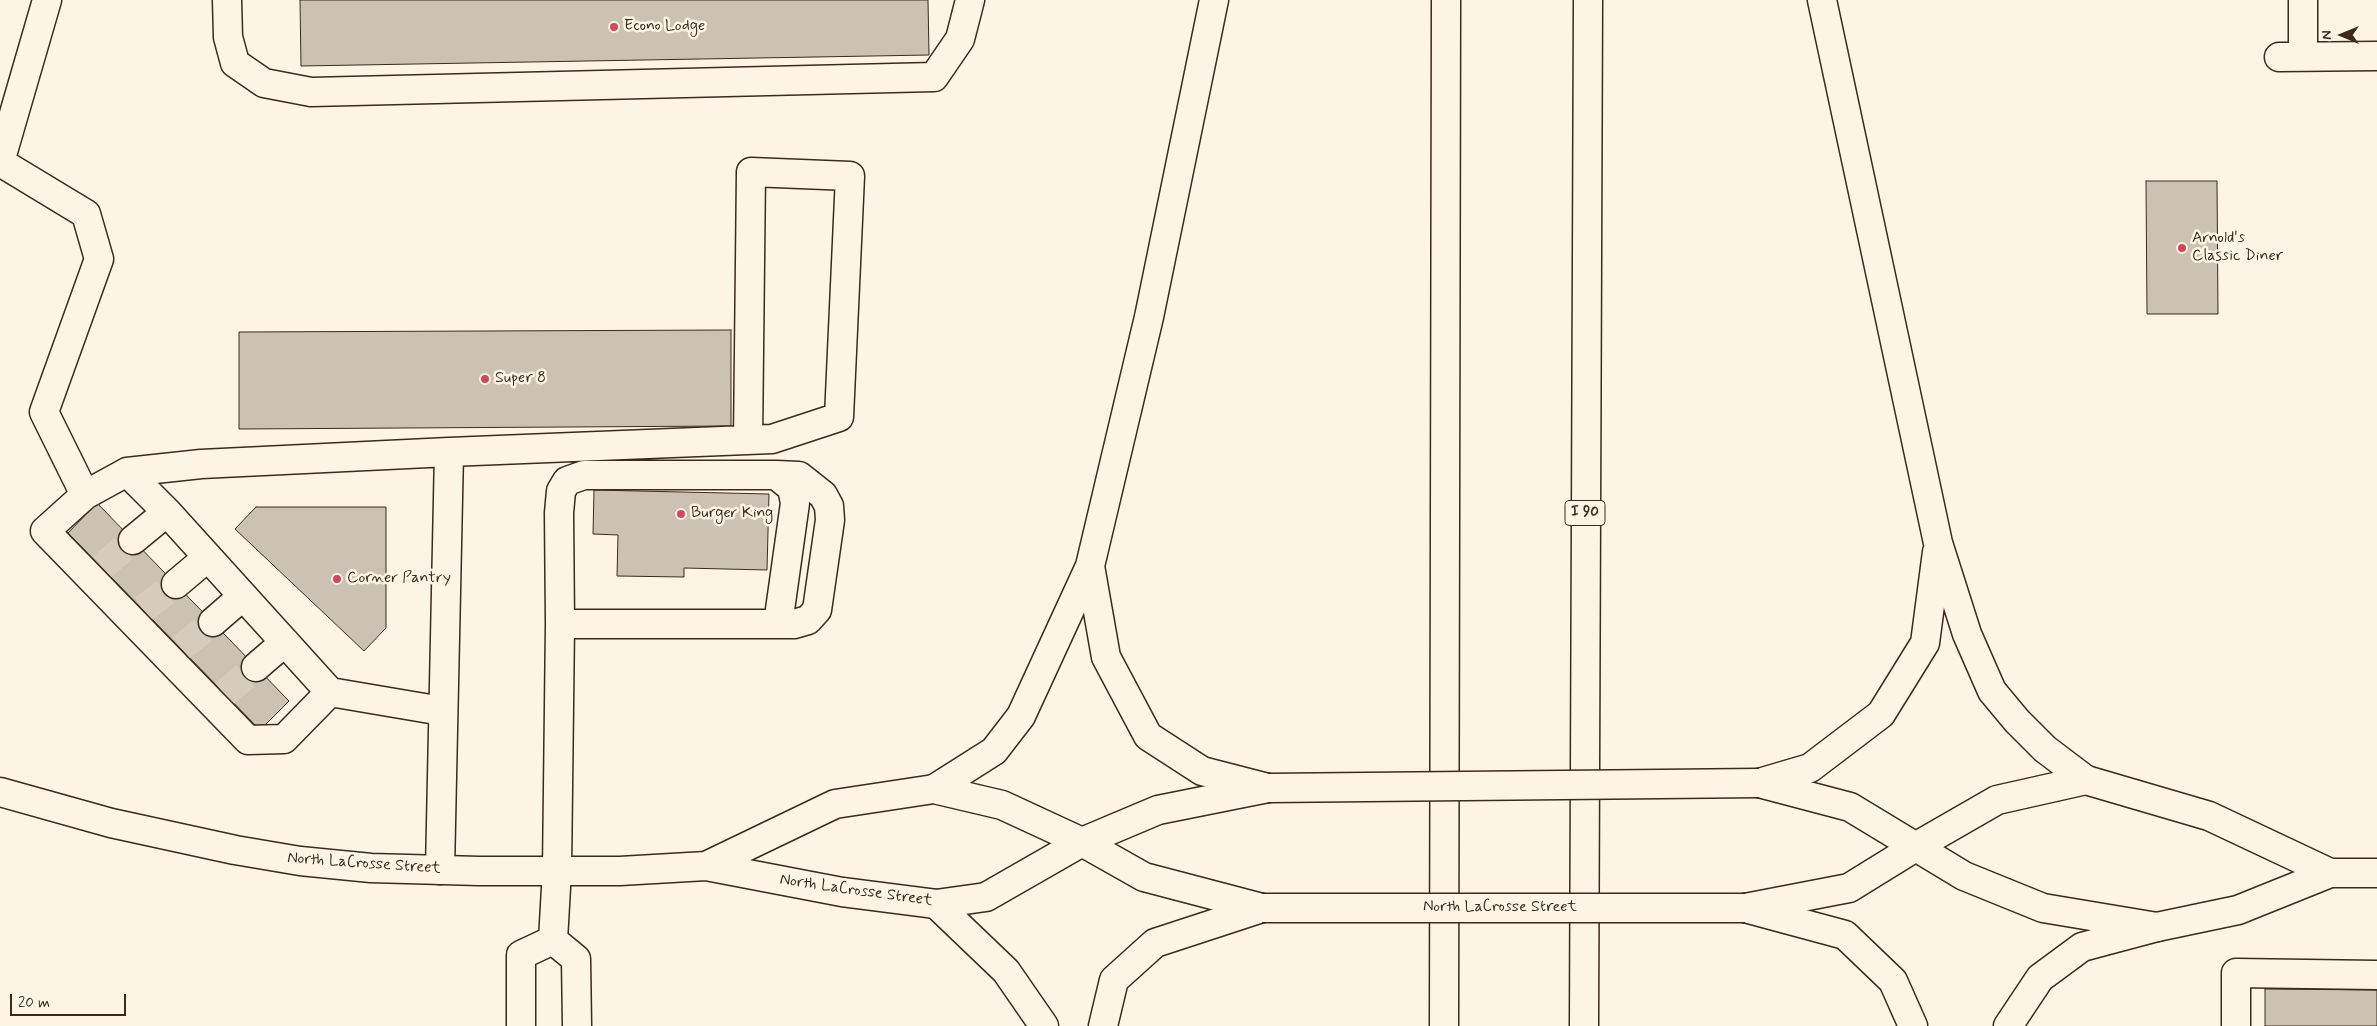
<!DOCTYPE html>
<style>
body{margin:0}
#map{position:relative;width:2377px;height:1026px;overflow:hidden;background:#fcf5e5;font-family:Mynerve,sans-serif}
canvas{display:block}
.north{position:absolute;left:2317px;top:10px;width:50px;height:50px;-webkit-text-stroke:4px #fcf5e5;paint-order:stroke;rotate:270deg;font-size:14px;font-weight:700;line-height:20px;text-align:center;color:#3b2a1e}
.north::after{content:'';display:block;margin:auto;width:18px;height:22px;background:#3b2a1e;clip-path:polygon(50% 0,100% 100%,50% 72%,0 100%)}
.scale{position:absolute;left:10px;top:994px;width:116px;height:22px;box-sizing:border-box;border:2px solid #3b2a1e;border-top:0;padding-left:6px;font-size:15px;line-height:18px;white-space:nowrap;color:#3b2a1e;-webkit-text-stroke:4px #fcf5e5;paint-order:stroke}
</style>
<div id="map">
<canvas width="2377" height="1026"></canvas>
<div class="north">N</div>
<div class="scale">20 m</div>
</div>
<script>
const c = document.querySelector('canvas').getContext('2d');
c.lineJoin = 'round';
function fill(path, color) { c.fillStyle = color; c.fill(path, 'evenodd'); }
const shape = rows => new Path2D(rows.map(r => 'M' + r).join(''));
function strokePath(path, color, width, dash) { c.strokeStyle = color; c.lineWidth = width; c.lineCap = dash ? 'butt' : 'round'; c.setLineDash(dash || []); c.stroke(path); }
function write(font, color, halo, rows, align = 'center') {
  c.font = font + ' Mynerve,sans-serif'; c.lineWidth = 5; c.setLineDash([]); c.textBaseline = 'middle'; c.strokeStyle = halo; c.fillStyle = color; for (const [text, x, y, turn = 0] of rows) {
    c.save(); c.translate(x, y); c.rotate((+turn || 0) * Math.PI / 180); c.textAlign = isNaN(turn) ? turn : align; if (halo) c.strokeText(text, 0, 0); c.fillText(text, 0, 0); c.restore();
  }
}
const building = shape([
 [300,0,928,0,929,55,301,66,300,0],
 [2146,181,2217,181,2218,314,2147,314,2146,181],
 [731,330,731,426,239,429,239,332,731,330],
 [594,490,769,494,767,570,684,568,684,577,617,576,618,535,593,534,594,490],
 [97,503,289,701,260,730,68,533,97,503],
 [256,507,386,507,386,628,364,651,235,529,256,507],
 [2265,989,2377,990,2377,1026,2265,1026,2265,989]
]);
fill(building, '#ccc2b3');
strokePath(building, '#3b2a1e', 1);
strokePath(shape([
 [102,567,133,540],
 [143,609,176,584],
 [181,648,213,622],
 [224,694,256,667]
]), '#d5ccbd', 28, [28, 14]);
const minor = shape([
 [227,0,228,37,235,63,264,83,311,92,934,77,960,39,970,0],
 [2303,0,2303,56],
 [2279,57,2377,56],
 [0,162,86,214,99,259,44,412,85,495,127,472,201,464,449,452,440,870],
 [0,162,47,0],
 [449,452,772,439,839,417,850,176,751,172,748,440],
 [127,472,167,512,330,692,442,711],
 [85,495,45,531,248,740,284,739,330,692],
 [133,540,167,512],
 [176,584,208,557],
 [213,622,243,596],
 [560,624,559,513,561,491,567,481,584,475,776,475,792,488,795,503,778,624],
 [256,667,285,642],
 [553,940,557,870,560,624,794,624,808,620,817,610,830,520,829,506,823,495,799,476,776,475],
 [553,940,576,959,577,1026],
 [521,1026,521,955,553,940],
 [2236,1026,2236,973,2377,975]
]);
const major = shape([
 [1759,783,1850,807,1964,876,2043,908,2157,927,2238,910,2330,873,2377,873],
 [0,792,111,823,235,850,300,861,371,868,479,871,620,871,706,866,842,892,936,904,986,897,1082,842,1158,810,1268,788],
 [706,866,835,804,934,789,1002,805,1082,842,1144,877,1262,908],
 [1745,908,1849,888,1917,846,1997,800,2086,780,2209,816,2330,873]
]);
const highway = shape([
 [1822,0,1938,543,1967,634,1992,691,2017,721,2045,749,2086,780],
 [1090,566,1106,657,1148,736,1202,771,1268,788],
 [1759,783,1810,768,1881,714,1925,643,1937,552],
 [934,789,994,751,1021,716,1090,566,1149,317,1214,0],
 [936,904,1006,971,1044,1026],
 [1745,908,1845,935,1893,981,1913,1026],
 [1103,1026,1114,980,1155,943,1262,908],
 [1444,1026,1446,0],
 [1584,1026,1588,0],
 [2008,1026,2040,978,2082,947,2157,927]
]);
strokePath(minor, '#3b2a1e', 31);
strokePath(major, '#3b2a1e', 31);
strokePath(highway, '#3b2a1e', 31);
strokePath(minor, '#fcf5e5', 28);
strokePath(major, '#fcf5e5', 28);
strokePath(highway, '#fcf5e5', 28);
const majorBridge = shape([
 [1268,788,1759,783],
 [1262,908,1745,908]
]);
strokePath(majorBridge, '#3b2a1e', 31, []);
strokePath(majorBridge, '#fcf5e5', 28);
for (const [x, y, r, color] of [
 [614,27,5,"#d1495b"],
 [2182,248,5,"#d1495b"],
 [485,379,5,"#d1495b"],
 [681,514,5,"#d1495b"],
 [337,579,5,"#d1495b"]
]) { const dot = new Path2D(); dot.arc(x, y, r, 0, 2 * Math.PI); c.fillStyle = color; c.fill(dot); strokePath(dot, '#fcf5e5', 2); }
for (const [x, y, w] of [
 [1585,513,40]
]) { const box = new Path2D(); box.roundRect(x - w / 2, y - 12.5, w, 25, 4); c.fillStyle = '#fcf5e5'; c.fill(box); strokePath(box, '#3b2a1e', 1); }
write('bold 15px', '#3b2a1e', null, [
 ["I 90",1585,513]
]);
write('16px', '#3b2a1e', '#fcf5e5', [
 ["Econo Lodge",624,27],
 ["Arnold's",2192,239],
 ["Classic Diner",2192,257],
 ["Super 8",495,379],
 ["Burger King",691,514],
 ["Corner Pantry",347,579]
], 'left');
write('16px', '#3b2a1e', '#fcf5e5', [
 ["North LaCrosse Street",364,864,4],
 ["North LaCrosse Street",856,891,8],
 ["North LaCrosse Street",1500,908]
]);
</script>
